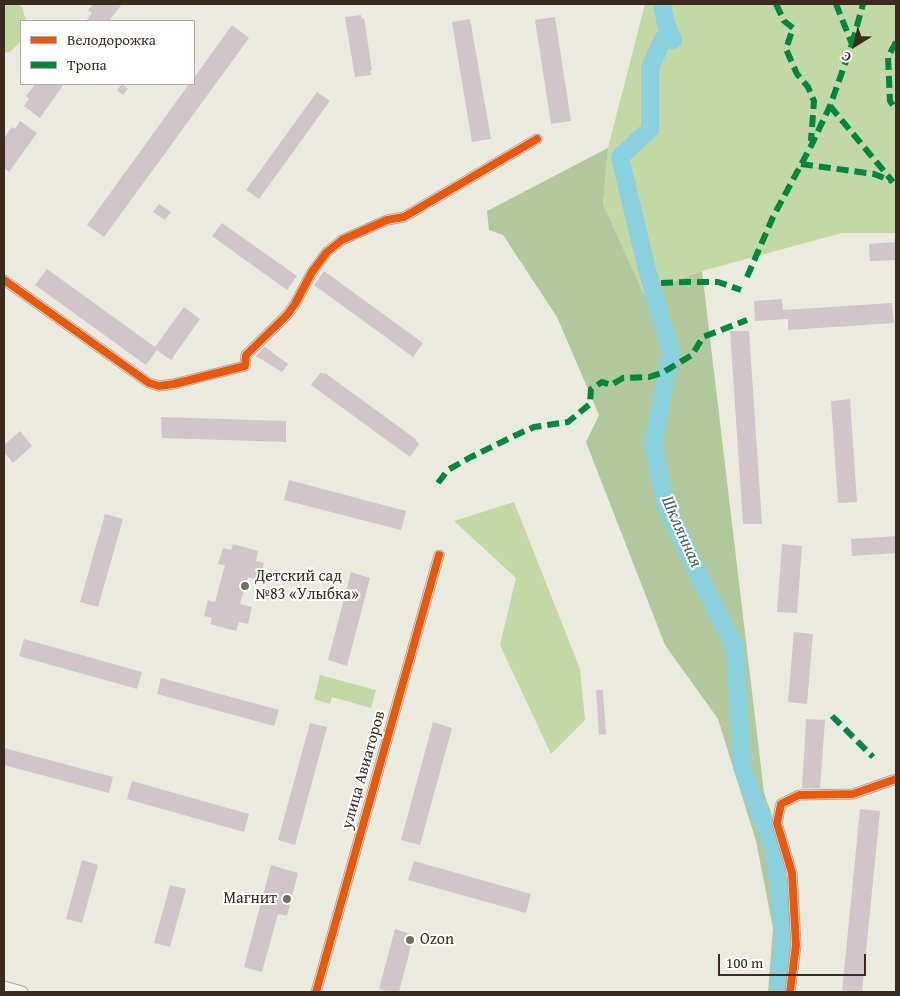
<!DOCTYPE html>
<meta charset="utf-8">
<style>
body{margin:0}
#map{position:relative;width:900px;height:996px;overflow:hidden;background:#ebeadf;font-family:"Gentium Book Plus",serif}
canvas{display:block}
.frame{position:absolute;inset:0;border:5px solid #3b2a1e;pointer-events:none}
.legend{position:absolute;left:20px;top:20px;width:175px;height:65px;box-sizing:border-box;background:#fff;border:1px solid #b1aaa5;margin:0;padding:6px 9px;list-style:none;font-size:15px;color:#3b2a1e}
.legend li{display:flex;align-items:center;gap:10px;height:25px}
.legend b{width:25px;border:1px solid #b1aaa5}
.north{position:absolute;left:830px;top:20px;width:50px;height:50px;-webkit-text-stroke:4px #fff;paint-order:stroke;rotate:216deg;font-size:14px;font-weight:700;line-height:20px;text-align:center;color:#3b2a1e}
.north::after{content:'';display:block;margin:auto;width:18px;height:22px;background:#3b2a1e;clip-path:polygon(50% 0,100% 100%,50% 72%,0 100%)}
.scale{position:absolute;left:718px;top:954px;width:148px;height:22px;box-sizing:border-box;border:2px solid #3b2a1e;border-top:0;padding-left:6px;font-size:15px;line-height:18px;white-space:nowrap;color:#3b2a1e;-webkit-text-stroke:4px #fff;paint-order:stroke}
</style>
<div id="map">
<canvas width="900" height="996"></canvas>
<div class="frame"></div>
<ul class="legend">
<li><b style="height:6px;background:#e8590c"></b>Велодорожка</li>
<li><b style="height:6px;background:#00873e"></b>Тропа</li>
</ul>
<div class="north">С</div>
<div class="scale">100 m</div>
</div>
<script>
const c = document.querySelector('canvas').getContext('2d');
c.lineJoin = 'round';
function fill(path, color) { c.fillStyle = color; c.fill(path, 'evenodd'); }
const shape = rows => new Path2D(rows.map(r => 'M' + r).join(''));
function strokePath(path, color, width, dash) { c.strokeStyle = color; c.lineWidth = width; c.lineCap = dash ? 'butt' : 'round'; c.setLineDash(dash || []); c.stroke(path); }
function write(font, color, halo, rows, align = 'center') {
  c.font = font + ' "Gentium Book Plus",serif'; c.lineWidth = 4; c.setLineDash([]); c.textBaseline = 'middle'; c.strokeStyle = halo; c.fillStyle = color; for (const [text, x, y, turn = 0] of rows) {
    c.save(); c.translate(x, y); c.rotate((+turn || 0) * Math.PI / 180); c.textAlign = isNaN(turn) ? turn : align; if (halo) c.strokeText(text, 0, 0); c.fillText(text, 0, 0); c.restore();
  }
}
fill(shape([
 [4,4,18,4,22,7,26,21,21,21,21,40,19,43,10,52,4,53],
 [645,4,896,4,896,233,842,233,702,271,644,294,603,204,608,148],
 [514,502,580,669,585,720,551,754,500,645,516,578,454,521],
 [320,675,376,690,371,708,332,697,330,704,314,699]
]), '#c2d8a5');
fill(shape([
 [608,148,603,204,644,294,702,271,764,793,771,812,788,883,791,951,784,992,768,992,773,928,756,841,718,719,665,645,586,442,599,415,557,317,503,235,489,230,487,211]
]), '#b0c89c');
strokePath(shape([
 [662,4,666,24,673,40,663,39,650,68,650,129,620,157,647,270,671,351,653,443,665,503,696,570,735,647,742,767,774,850,784,933,778,992]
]), '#89d1de', 18);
fill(shape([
 [93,4,122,4,109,21,86,21,92,13,88,10],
 [361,15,362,19,364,18,372,70,370,71,371,75,355,77,345,17],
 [555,17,571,121,551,124,535,20],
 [470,19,491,139,472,142,452,22],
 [232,25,249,38,104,237,87,225,189,84,194,84,194,78],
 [35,84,64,84,40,118,24,106,29,99,26,96],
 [122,84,128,89,123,95,117,90],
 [317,92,330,101,259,199,246,190],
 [20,121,37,133,9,172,4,168,4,138,12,127,15,129],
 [159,204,171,212,165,220,153,212],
 [222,223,297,276,287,290,212,236],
 [896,242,896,260,870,261,869,244],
 [47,269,155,347,184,307,200,319,171,360,157,350,146,365,35,285],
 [324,271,423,343,413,357,314,285],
 [782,299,783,310,892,303,894,323,788,330,788,319,755,321,754,301],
 [730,331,749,331,762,524,743,524],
 [264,346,288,364,282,372,256,356],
 [321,372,324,374,325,373,417,440,416,441,419,444,410,457,311,385],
 [850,399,857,502,838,503,831,401],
 [161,417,286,421,286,442,162,438],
 [20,431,32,446,13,463,4,452,4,445],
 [289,480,406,511,401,530,284,500],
 [105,514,123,519,98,607,80,602],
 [896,536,896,553,852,556,851,539],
 [233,544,258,551,256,561,264,563,260,580,248,577,240,604,252,607,248,624,239,622,236,631,210,624,212,618,204,616,208,600,215,602,225,565,218,564,223,548,231,550],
 [782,544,802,546,797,613,777,612],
 [351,572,370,578,347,666,328,660],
 [794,632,813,634,807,704,788,702],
 [24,639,142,672,137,689,19,656],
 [161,678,279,710,274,726,157,694],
 [596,690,603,690,606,734,599,735],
 [806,719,825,720,820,788,802,788],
 [433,722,452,728,420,845,401,840],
 [310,723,327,727,295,845,278,840],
 [4,748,113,777,109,793,4,765],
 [132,781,249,814,244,832,127,799],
 [860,809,880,811,862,992,842,992],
 [82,860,98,865,82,923,66,919],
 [414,861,531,894,526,913,408,880],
 [271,865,298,873,287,916,278,914,262,972,244,967],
 [170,885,186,889,170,947,154,943],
 [395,929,414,935,399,992,390,992,379,989]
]), '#d2c5ca');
const street = shape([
 [4,280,149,383,159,386,174,384,245,366,246,355,287,315,295,304,312,272,327,252,342,240,387,220,404,217,537,139],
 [316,992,439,555],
 [790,992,796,945,792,873,777,823,781,804,799,795,853,794,896,779]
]);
const secondary = shape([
 [4,987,22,992]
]);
strokePath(street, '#a8a69e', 11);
strokePath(secondary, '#a8a69e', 13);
strokePath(street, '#fcfcfa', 9);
strokePath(secondary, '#f4f2ec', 11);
strokePath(shape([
 [776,4,784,21,793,28,786,49,797,74,808,87,814,101,811,141],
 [896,42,888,57,890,101,896,110],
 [852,44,863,4],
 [830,106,893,182],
 [801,164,874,174,892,181],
 [747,277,773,217,811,146,830,106,852,44,836,4],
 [661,283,684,282,718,282,741,290],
 [438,483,448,470,469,458,514,436,534,427,568,422,590,404,591,389,602,382,611,385,623,378,649,377,662,373,692,355,703,337,747,320],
 [832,716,873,757]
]), '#00873e', 6, [12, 6]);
strokePath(shape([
 [4,280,149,383,159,386,174,384,245,366,246,355,287,315,295,304,312,272,327,252,342,240,387,220,404,217,537,139],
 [316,992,439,555],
 [790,992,796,945,792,873,777,823,781,804,799,795,853,794,896,779]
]), '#e8590c', 8);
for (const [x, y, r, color] of [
 [245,586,5,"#796d62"],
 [287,899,5,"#796d62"],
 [410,940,5,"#796d62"]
]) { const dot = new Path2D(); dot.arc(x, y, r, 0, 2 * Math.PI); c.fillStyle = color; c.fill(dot); strokePath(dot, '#fff', 2); }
write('16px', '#3b2a1e', '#fff', [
 ["Детский сад",255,577],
 ["№83 «Улыбка»",255,595],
 ["Магнит",277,899,"right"],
 ["Ozon",420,940]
], 'left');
write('16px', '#3b2a1e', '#fff', [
 ["улица Авиаторов",364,770,-74]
]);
write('italic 18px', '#486161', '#fff', [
 ["Шклянная",681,532,66]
]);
</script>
